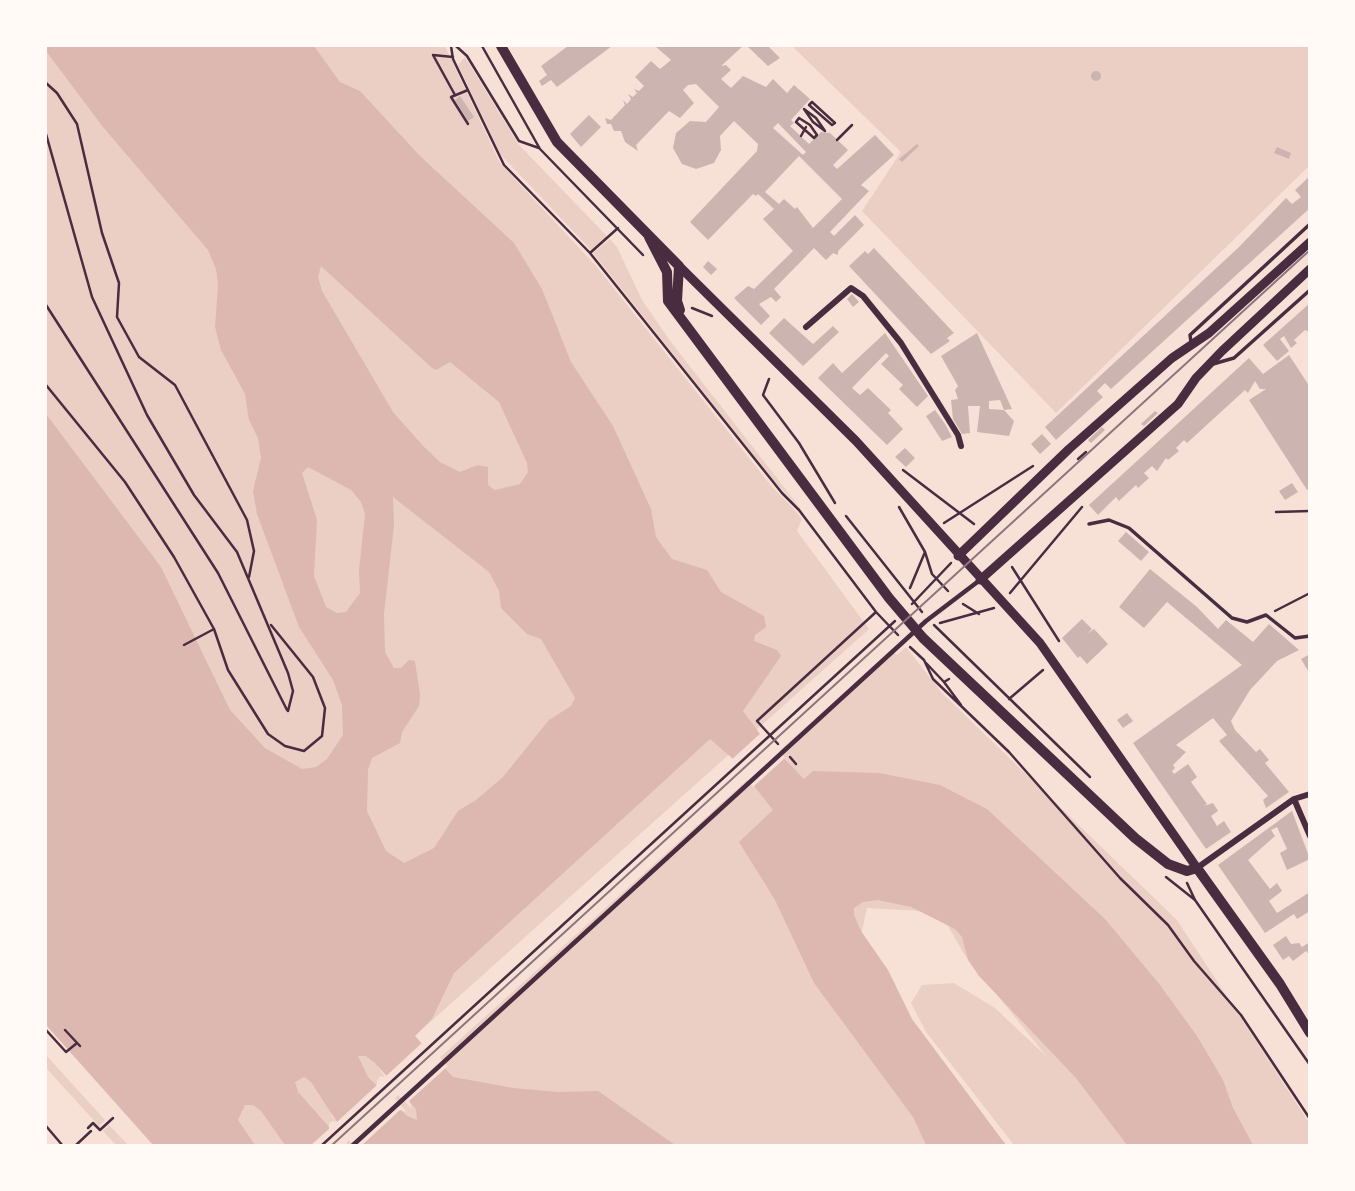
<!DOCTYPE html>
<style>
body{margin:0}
#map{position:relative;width:1355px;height:1191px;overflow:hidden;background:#f7e1d7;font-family:"Nunito Sans",sans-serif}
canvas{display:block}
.frame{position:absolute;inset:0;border:47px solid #fffaf5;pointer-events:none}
</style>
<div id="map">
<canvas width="1355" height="1191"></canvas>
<div class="frame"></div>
</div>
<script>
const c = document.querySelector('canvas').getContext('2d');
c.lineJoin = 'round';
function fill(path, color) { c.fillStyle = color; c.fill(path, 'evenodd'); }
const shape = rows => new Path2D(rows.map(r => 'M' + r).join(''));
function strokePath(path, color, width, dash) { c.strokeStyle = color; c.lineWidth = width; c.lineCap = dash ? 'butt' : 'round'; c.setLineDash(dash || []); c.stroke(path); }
fill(shape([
 [46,46,445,46,500,163,596,266,773,488,793,508,802,519,797,531,869,629,379,1068,385,1077,379,1077,378,1084,331,1115,337,1122,330,1122,329,1129,292,1145,178,1145,46,1020],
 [792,46,1309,46,1309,166,1056,413,862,211,901,152],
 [465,57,519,145,608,237,592,251,501,155,458,65],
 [610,239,617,247,642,300,671,342,801,509,773,480,593,253],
 [906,647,942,693,1177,920,1310,1124,1309,1145,1014,1145,926,1032,911,1003,922,985,954,983,995,1008,1047,1057,964,954,940,912,867,908,859,945,988,1145,342,1146,891,650,897,655],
 [46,1055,105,1120,99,1126,46,1068],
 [109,1125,128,1145,116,1145,103,1131]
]), '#ebcfc5');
fill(shape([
 [46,46,314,46,340,82,360,91,420,156,514,243,542,289,571,362,613,426,651,509,656,537,672,559,707,570,721,592,764,616,766,627,755,635,754,641,777,650,781,656,743,711,760,734,804,779,813,771,879,773,940,785,987,809,1105,919,1160,985,1197,1036,1223,1080,1233,1108,1253,1145,1127,1145,1076,1078,979,976,968,960,962,937,955,929,911,907,878,900,863,902,854,908,854,915,861,931,888,970,912,1019,1006,1145,926,1145,913,1117,814,983,775,900,739,842,773,810,733,759,710,739,454,973,432,1019,415,1036,453,1077,513,1088,557,1092,598,1091,675,1145,359,1145,337,1122,311,1082,304,1077,295,1082,298,1092,345,1145,285,1145,261,1111,253,1105,245,1105,238,1120,255,1145,153,1145,46,1025,46,414,161,567,230,710,265,748,302,769,316,767,327,759,343,735,342,705,333,680,299,627,257,514,253,491,261,458,258,438,249,420,245,394,221,350,215,327,218,284,216,269,208,250,103,127,46,51],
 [321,266,432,368,436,370,450,362,499,402,527,463,528,472,520,484,495,490,488,485,488,467,478,465,460,472,440,462,424,447,393,412,322,291,318,277],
 [308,467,351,490,361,502,365,514,359,570,360,593,346,612,337,613,326,607,314,576,317,520,302,473],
 [393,497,489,572,499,591,501,608,527,634,541,639,575,698,571,706,549,720,503,777,476,800,458,811,434,848,404,863,386,851,367,811,368,770,372,758,400,743,402,732,419,706,420,695,415,661,409,660,401,668,394,668,385,652,384,614,394,525],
 [358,1056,366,1056,375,1063,416,1109,417,1120,407,1116,368,1077]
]), '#dcb8b0');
fill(shape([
 [762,732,785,758,753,787,730,761],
 [424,1041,448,1066,409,1101,412,1109,380,1076,385,1077],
 [377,1079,407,1112,400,1110,361,1146,354,1146,331,1121,337,1122,377,1085],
 [329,1123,347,1143,348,1146,311,1145,329,1129]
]), '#f7e1d7');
fill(shape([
 [568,46,612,46,557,87,551,80,542,86,539,81,547,75,541,66],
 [655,46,743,46,721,66,726,65,731,70,721,79,731,88,743,76,766,87,773,79,787,93,794,85,810,99,791,120,794,123,790,126,809,144,821,132,830,133,848,150,833,165,837,169,875,135,894,155,861,185,869,191,830,232,834,236,855,215,864,225,838,251,838,255,833,253,826,260,814,248,774,289,781,297,776,302,771,297,759,304,770,316,761,325,734,298,748,286,754,289,793,251,763,219,774,209,758,194,756,196,753,194,708,240,690,222,757,151,758,144,734,121,720,136,721,150,714,163,696,169,682,164,673,148,676,133,690,121,706,122,719,107,696,84,688,85,683,90,694,103,680,118,669,111,636,145,638,151,625,142,621,131,614,131,611,124,607,124,605,118,611,120,625,105,623,100,627,104,631,99,628,94,633,97,637,93,634,89,639,91,644,86,635,77,651,61,660,69,671,60],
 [778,123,806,152,803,155,773,128],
 [799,156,842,199,813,228,797,207,795,209,784,199,779,204,765,192],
 [747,46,768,46,780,58,768,66],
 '1091 76a5 5 0 1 1 10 0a5 5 0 1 1-10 0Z',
 [460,96,474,117,468,121,455,100],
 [589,115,601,127,581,147,570,134],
 [917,144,919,146,902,162,899,159],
 [1277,147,1291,153,1289,159,1274,153],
 [1310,176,1310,208,1111,389,1105,383,1097,391,1103,397,1056,440,1045,427,1239,247,1286,198,1292,204,1301,197,1295,190],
 [874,248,954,333,947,338,950,341,931,354,849,266,865,251,868,254],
 [708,261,717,269,711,275,703,267],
 [852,294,859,302,853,307,847,299],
 [1310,303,1310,332,1305,330,1294,340,1297,343,1291,348,1284,336,1280,339,1289,351,1277,361,1263,345],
 [784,318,813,344,833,326,839,332,803,366,769,333],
 [885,333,928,396,917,407,899,389,903,385,881,364,889,356,886,353,852,388,860,395,868,388,891,410,888,413,903,429,887,445,818,378,833,363,842,373],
 [977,333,1012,409,1004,410,1014,421,1009,436,977,432,980,406,968,406,970,433,962,434,953,419,951,400,958,399,955,390,958,386,941,356],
 [1000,400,1004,410,989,409,989,401],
 [1289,355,1310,387,1310,488,1307,490,1249,400,1266,389,1260,389,1255,381,1248,393,1245,390,1187,443,1184,440,1176,448,1179,451,1168,460,1166,458,1157,471,1152,466,1144,473,1149,478,1138,488,1136,485,1119,501,1116,497,1098,515,1089,505,1249,358,1263,374],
 [935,410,945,424,952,437,942,441,926,416],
 [1155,411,1158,413,1144,426,1141,424],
 [1102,427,1105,430,1091,443,1088,440],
 [1042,434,1051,444,1040,454,1031,444],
 [905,448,915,458,906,467,895,457],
 [1292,483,1298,492,1285,500,1279,491],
 [1126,532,1149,552,1141,561,1118,541],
 [1150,569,1197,607,1218,629,1226,620,1253,642,1269,624,1299,650,1277,661,1250,690,1231,721,1235,730,1256,752,1260,749,1269,760,1265,763,1289,792,1266,808,1263,800,1268,796,1219,741,1227,735,1213,718,1176,745,1186,752,1173,765,1175,768,1172,771,1174,774,1188,764,1197,777,1191,782,1207,804,1204,806,1213,803,1218,811,1211,816,1217,826,1224,821,1231,832,1206,849,1133,743,1242,665,1167,602,1144,628,1119,607],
 [1082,619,1092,629,1087,634,1094,629,1108,644,1087,664,1080,656,1078,658,1062,638],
 [1310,654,1310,674,1301,659],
 [1127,713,1133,721,1123,728,1117,720],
 [1292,811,1310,859,1287,870,1280,853,1287,849,1277,827,1271,830,1275,836,1248,860,1270,889,1277,883,1282,891,1269,901,1277,913,1310,892,1310,911,1297,919,1294,914,1265,933,1218,865],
 [1286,936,1291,944,1299,943,1302,947,1310,942,1310,956,1306,951,1293,961,1289,956,1283,960,1273,945]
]), '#ccb4b1');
strokePath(shape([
 [451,46,453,59,504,165,590,253,782,493,799,510,876,612,898,635],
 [456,46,467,56,519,141,539,148],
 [482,46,540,149,643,255],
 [453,57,433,55,455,95],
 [46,83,57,93,77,124,102,233,119,283,117,317,139,357,175,385,247,520,254,551,249,577],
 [468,90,451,97,468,124],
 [812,102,835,123,832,125,809,105,812,102],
 [804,109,816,118,825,131,813,122,804,109],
 [799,118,810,125,817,135,814,138,796,122,799,118],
 [46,134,92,297,147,415,194,495,237,552,288,673,293,691,288,711],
 [801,136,806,127],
 [837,140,852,125],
 [590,253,618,228],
 [46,305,218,573,287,710],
 [692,308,712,316],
 [769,379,763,395,799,443,835,503],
 [46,385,125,482,174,557,214,629,228,670,268,734,285,746,304,751,322,736,325,708,313,677,271,625],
 [1078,459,1086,452],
 [903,470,974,524],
 [899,507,925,552,932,574,948,591],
 [1276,512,1310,511],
 [846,516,922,612],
 [944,523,1033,466],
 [1012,567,1059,641],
 [910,588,925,552],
 [1010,593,1082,507],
 [912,604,951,563],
 [963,604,979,614],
 [1275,611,1310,593],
 [940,623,994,608],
 [934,625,1090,777],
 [184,645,214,629],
 [910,647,924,660,933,679,1009,752,1120,878,1168,925,1194,961,1241,1015,1310,1119],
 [926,663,944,682,949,679],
 [944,682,961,705],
 [1009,699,1043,670],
 [778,744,757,721,876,612],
 [790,757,796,764],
 [1166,877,1195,900,1310,1065],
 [1187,883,1195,900],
 [46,1030,66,1052,77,1043],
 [65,1030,80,1046],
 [46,1126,63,1146],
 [88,1128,93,1123,100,1130,113,1118],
 [75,1146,91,1131],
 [321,1146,895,621]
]), '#4a2c40', 2.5);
strokePath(shape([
 [1191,342,1190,335,1310,224],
 [1213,364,1234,358,1310,290],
 [1089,524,1109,520,1129,528,1232,618,1247,622,1266,615,1295,638,1310,636]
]), '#4a2c40', 3.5);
strokePath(shape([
 [352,1146,926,621,980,580]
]), '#4a2c40', 4.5);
strokePath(shape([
 [806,327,851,288,863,296,901,343,958,435,961,446],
 [1294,799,1310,836],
 [1197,868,1294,799,1310,794]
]), '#4a2c40', 6);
strokePath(shape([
 [679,266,856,441,1040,643,1197,868],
 [958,556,1069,449,1172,358,1209,333,1310,242],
 [980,580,1178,404,1196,378,1222,351,1310,269]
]), '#4a2c40', 9);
strokePath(shape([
 [501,46,557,142,679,266,677,301,680,310],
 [649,237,667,272,668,301,889,598,923,638,1135,838,1168,864,1187,871,1197,868,1280,984,1310,1033]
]), '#4a2c40', 10);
strokePath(shape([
 [331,1146,1310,250]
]), '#8f747c', 2);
</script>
